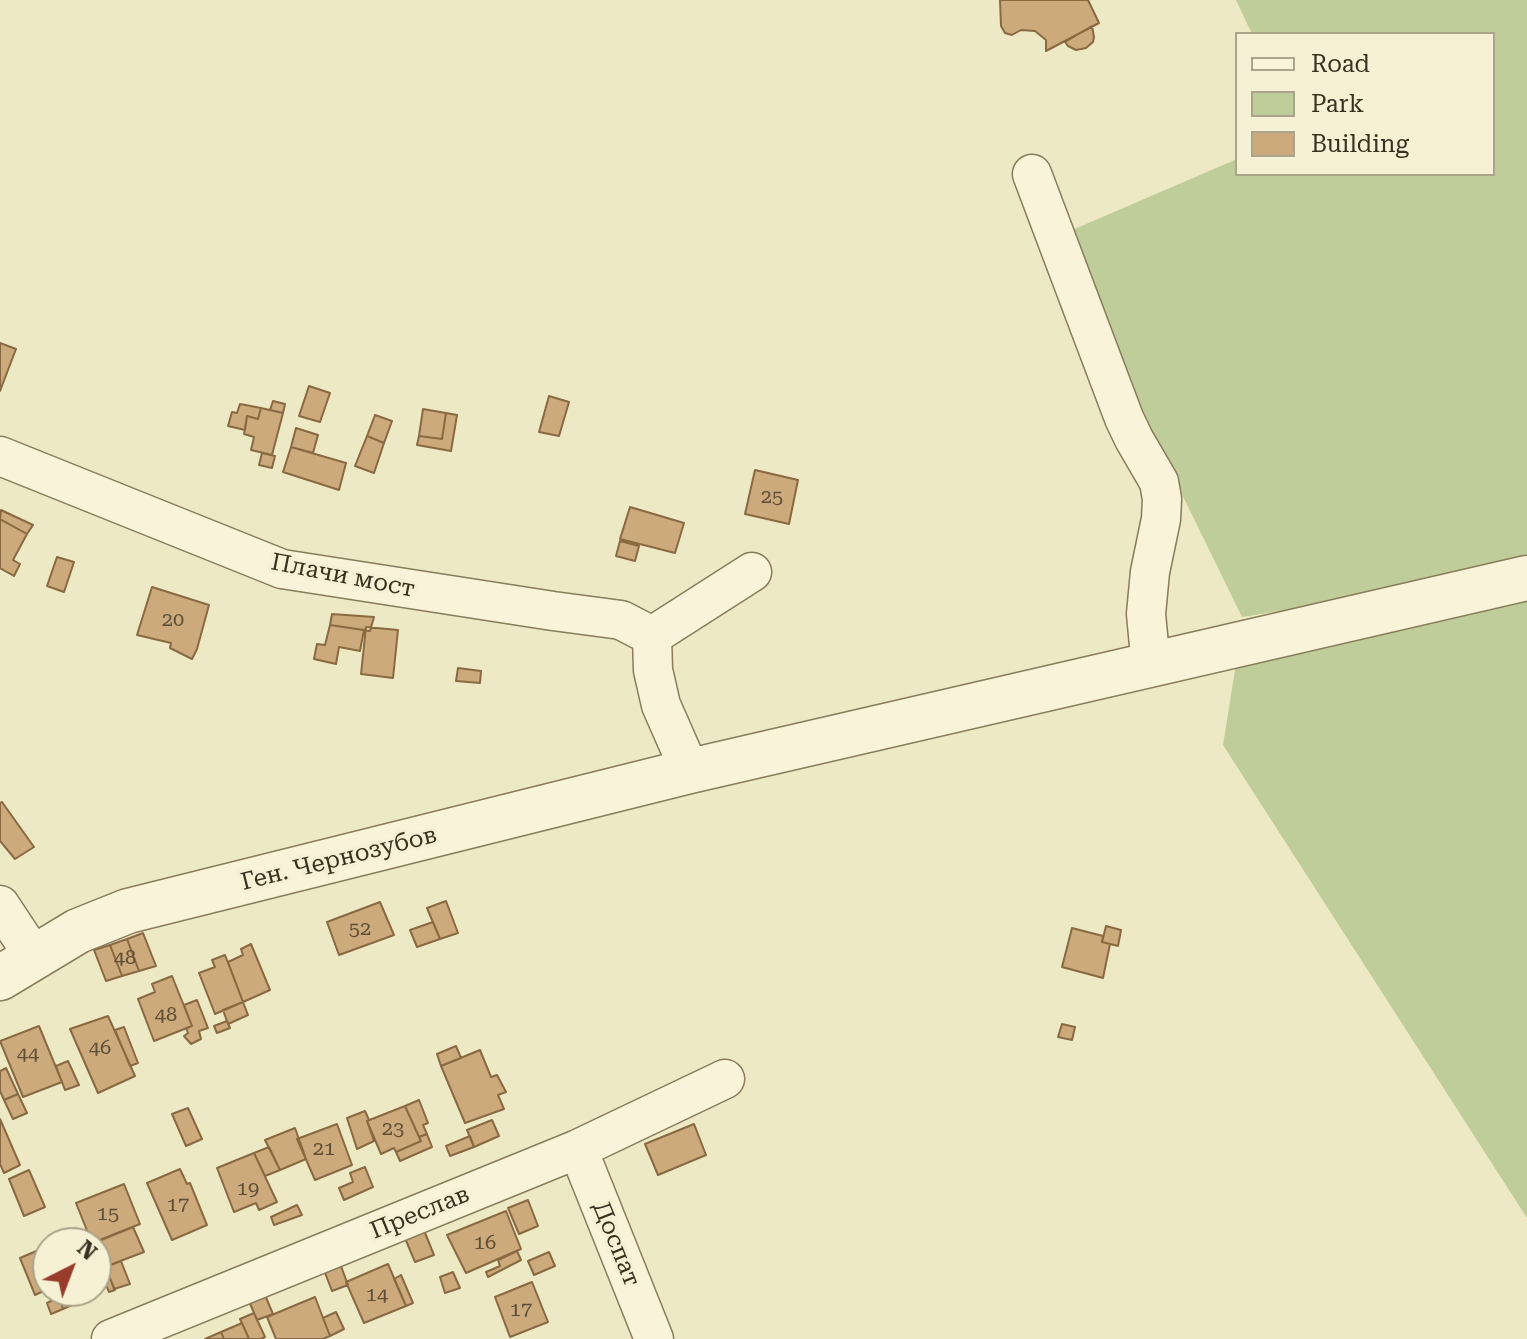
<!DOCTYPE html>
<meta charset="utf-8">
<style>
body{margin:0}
#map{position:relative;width:1527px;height:1339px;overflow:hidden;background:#eee9c5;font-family:"Roboto Serif",serif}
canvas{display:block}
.legend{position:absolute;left:1235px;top:32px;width:260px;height:144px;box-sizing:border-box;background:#f6f1d5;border:2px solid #aba48c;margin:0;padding:10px 14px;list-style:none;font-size:24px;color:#3a301f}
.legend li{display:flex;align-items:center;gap:16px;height:40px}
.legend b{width:40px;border:2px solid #aba48c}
.north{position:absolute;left:32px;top:1227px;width:80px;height:80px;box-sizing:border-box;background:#f6f1d5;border:2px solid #aba48c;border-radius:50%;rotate:42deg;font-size:22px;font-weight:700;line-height:32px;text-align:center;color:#3a301f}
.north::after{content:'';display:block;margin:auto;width:28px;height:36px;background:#983c2b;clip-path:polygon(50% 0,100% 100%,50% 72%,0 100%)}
</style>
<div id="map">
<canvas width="1527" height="1339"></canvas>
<ul class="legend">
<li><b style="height:10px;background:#f9f4d9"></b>Road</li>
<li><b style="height:22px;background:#becd99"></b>Park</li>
<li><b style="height:22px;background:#ccaa7b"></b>Building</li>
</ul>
<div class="north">N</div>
</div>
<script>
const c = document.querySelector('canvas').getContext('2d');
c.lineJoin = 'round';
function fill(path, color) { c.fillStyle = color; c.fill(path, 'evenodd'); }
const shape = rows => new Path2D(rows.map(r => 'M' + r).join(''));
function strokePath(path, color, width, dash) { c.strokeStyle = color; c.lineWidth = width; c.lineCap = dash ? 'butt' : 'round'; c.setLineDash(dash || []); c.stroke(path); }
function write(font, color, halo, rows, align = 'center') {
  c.font = font + ' "Roboto Serif",serif'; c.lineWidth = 7; c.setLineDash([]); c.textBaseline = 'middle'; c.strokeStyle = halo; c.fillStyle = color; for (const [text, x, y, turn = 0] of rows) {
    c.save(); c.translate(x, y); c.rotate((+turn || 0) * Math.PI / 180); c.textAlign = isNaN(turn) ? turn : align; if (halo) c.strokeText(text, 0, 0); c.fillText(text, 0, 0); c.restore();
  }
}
fill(shape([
 [1236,0,1527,0,1527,572,1242,617,1056,237,1237,159,1237,174,1493,174,1493,34,1252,34],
 [1527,580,1527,1218,1223,745,1239,645]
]), '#becd99');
const building = shape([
 [1000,0,1088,0,1099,23,1046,51,1046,40,1035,31,1021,30,1012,35,1005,33,1001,26,1000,0],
 [1092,26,1094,37,1093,42,1086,48,1076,50,1068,46,1065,42,1092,26],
 [0,343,16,349,0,391,0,343],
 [309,386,330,393,320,422,299,416,309,386],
 [549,396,569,402,559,436,539,432,549,396],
 [273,401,285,404,283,413,270,410,273,401],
 [240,404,261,408,258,419,247,416,245,430,228,426,232,412,237,413,240,404],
 [261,408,283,413,272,455,251,450,254,437,244,434,247,416,258,419,261,408],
 [423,409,446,413,442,439,419,436,423,409],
 [446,413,457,415,451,451,417,445,419,436,442,439,446,413],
 [375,415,392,421,384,443,367,436,375,415],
 [296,428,318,435,313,453,291,447,296,428],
 [367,436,384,443,374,473,355,466,367,436],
 [291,447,346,463,339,490,283,472,291,447],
 [262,453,275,456,272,468,259,465,262,453],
 [755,470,798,480,789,524,745,514,755,470],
 [630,507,684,523,675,553,620,539,630,507],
 [1,510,33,525,27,534,0,519,1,510],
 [0,519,27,534,13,560,20,564,14,576,0,568,0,519],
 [620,541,639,546,635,561,616,556,620,541],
 [57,557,74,562,64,592,47,586,57,557],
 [152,587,209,605,197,649,192,659,170,648,171,643,137,635,152,587],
 [332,614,374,617,370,631,330,625,332,614],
 [330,625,364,630,360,651,339,647,336,664,314,659,317,644,325,645,330,625],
 [366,627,398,630,393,678,361,674,366,627],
 [458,668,481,671,480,683,456,681,458,668],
 [2,802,34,847,15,859,0,841,0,803,2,802],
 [446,901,458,933,440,939,427,908,446,901],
 [380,902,394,935,339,955,327,922,380,902],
 [433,922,440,939,417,947,410,930,433,922],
 [1106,926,1121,930,1118,946,1102,942,1106,926],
 [1072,928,1103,936,1102,942,1110,944,1103,978,1062,967,1072,928],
 [143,933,156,966,139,971,127,939,143,933],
 [127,939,139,971,122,976,110,945,127,939],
 [251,944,270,990,243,1002,228,962,243,955,241,949,251,944],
 [110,945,122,976,106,981,94,950,110,945],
 [225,955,243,1002,215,1014,199,973,215,967,212,960,225,955],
 [172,976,192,1026,154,1041,138,999,155,992,152,984,172,976],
 [197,1000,208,1028,199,1031,201,1039,191,1044,184,1036,188,1033,186,1028,192,1026,184,1005,197,1000],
 [243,1002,248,1015,228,1024,223,1010,243,1002],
 [108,1016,135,1076,98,1093,70,1029,108,1016],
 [227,1021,230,1028,217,1033,214,1026,227,1021],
 [1062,1024,1075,1027,1072,1040,1058,1037,1062,1024],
 [39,1026,62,1082,23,1097,0,1041,39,1026],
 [124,1027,138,1063,130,1066,115,1030,124,1027],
 [456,1046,461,1058,441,1066,437,1054,456,1046],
 [480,1050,491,1077,497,1075,506,1092,498,1095,504,1109,465,1123,441,1066,480,1050],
 [68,1061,79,1085,65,1090,56,1066,68,1061],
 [6,1068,18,1094,4,1100,0,1091,0,1071,6,1068],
 [18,1094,27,1113,13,1119,4,1100,18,1094],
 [419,1100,428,1123,423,1125,427,1134,419,1137,405,1106,419,1100],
 [405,1106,421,1141,396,1152,394,1148,381,1154,367,1121,405,1106],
 [188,1108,202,1139,186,1146,172,1114,188,1108],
 [365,1111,369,1120,367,1121,374,1141,357,1149,347,1118,365,1111],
 [0,1119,20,1165,4,1173,0,1164,0,1119],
 [492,1120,499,1136,474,1147,467,1130,492,1120],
 [337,1124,352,1165,315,1180,297,1139,337,1124],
 [694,1124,706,1155,658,1175,645,1144,694,1124],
 [295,1128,306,1159,280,1170,265,1140,295,1128],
 [427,1134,432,1147,400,1161,396,1152,421,1141,419,1137,427,1134],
 [470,1136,474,1147,450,1156,446,1146,470,1136],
 [269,1147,280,1170,265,1176,254,1153,269,1147],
 [254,1153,277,1202,259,1210,256,1203,234,1212,217,1168,254,1153],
 [365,1167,373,1187,344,1200,339,1188,353,1182,350,1173,365,1167],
 [180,1169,187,1184,190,1183,207,1225,172,1240,147,1183,180,1169],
 [29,1170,45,1207,24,1216,9,1179,29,1170],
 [124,1184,140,1224,92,1243,76,1203,124,1184],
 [528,1200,538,1226,519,1234,508,1208,528,1200],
 [297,1205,302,1215,274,1225,271,1217,297,1205],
 [506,1211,521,1249,466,1273,447,1235,506,1211],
 [421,1223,434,1255,415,1262,402,1231,421,1223],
 [133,1227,144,1252,102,1268,96,1253,96,1243,94,1243,133,1227],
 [48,1246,48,1289,35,1295,20,1258,48,1246],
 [517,1251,521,1260,488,1277,486,1272,500,1266,498,1260,517,1251],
 [549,1252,555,1266,534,1275,528,1261,549,1252],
 [338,1258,348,1285,332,1291,322,1265,338,1258],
 [121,1261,130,1284,114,1289,106,1267,121,1261],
 [388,1264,406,1306,364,1323,346,1282,388,1264],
 [453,1272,460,1288,445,1293,440,1277,453,1272],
 [401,1275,413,1303,406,1306,394,1279,401,1275],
 [109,1276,115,1290,109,1292,103,1278,109,1276],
 [532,1282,548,1322,510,1337,495,1297,532,1282],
 [262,1288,273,1314,257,1320,246,1294,262,1288],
 [68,1294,72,1305,63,1309,59,1297,68,1294],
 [59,1297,63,1309,51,1314,47,1303,59,1297],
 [315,1297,330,1336,323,1339,276,1339,267,1317,315,1297],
 [336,1312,344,1329,330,1336,323,1318,336,1312],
 [254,1313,265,1337,261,1339,249,1339,240,1319,254,1313],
 [242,1323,249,1339,224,1339,221,1332,242,1323],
 [221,1332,224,1339,205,1339,221,1332]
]);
fill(building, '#ccaa7b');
strokePath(building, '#896941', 2);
const minor = shape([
 [1032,174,1124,418,1134,439,1159,482,1162,499,1161,519,1150,572,1146,614,1151,666],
 [0,456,282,569,553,611,621,620,652,636],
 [690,771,661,705,653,670,652,636,752,572],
 [0,905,35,958],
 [578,1149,654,1339],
 [111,1339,578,1149,725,1079]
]);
const tertiary = shape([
 [0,978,78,931,128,911,690,771,1527,578]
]);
strokePath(minor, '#897b5b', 41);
strokePath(tertiary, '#897b5b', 47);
strokePath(minor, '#f9f4d9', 38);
strokePath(tertiary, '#f9f4d9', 44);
write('20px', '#5e4e36', null, [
 ["25",772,497],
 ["20",173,620],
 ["52",360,929],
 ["48",125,958],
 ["48",166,1015],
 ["46",100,1048],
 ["44",28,1054],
 ["23",393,1129],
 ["21",324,1149],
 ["19",248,1189],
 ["17",178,1205],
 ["15",108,1214],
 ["16",485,1243],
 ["14",377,1295],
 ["17",521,1310]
]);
write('24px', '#3a301f', '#f6f1d5', [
 ["Плачи мост",343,576,11],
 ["Ген. Чернозубов",339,859,-14],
 ["Преслав",420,1213,-22],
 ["Доспат",616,1244,68]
]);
</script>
